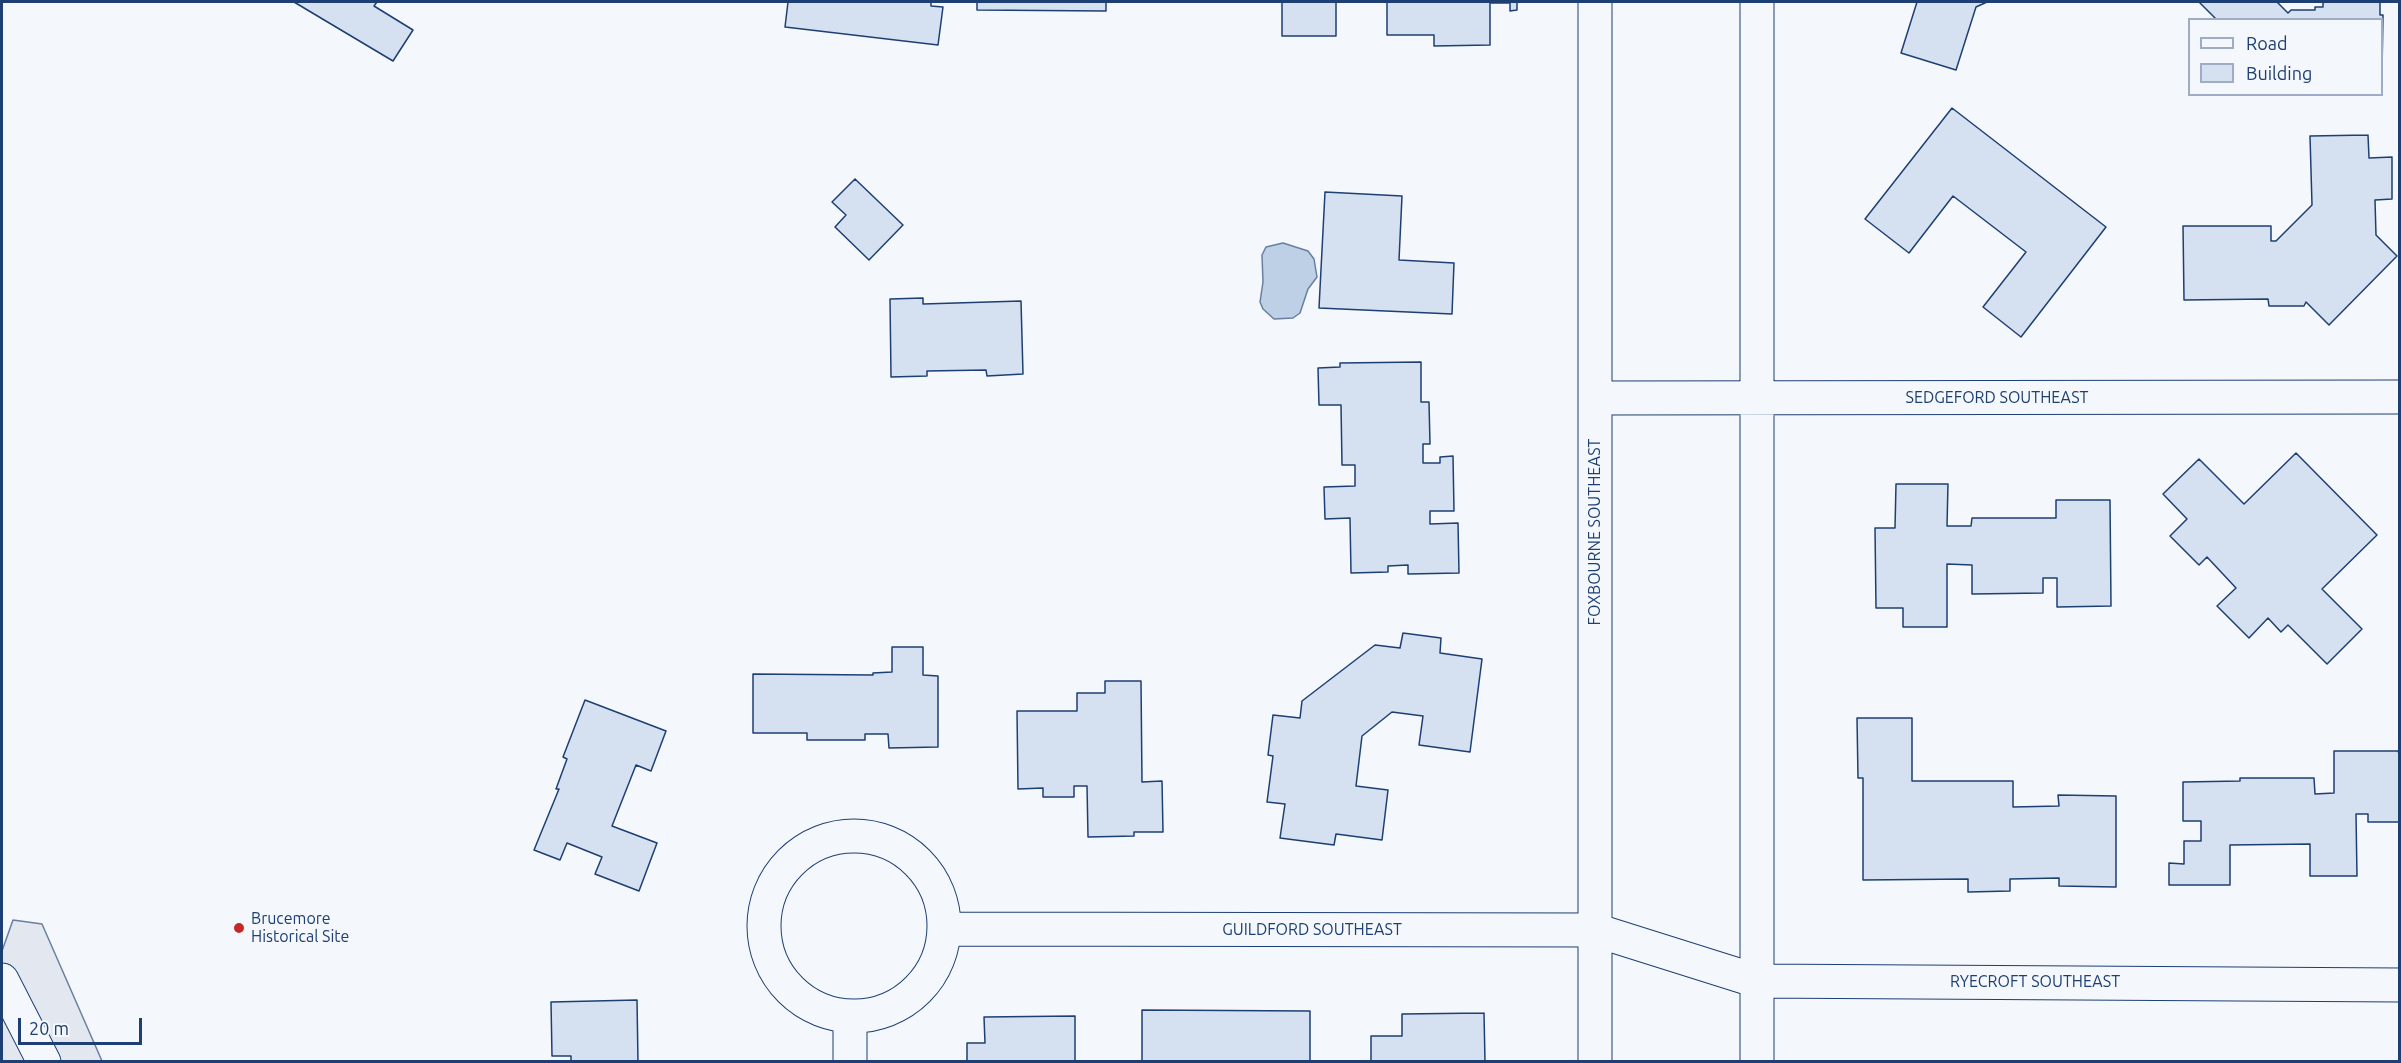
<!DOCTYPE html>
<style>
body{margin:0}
#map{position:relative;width:2401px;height:1063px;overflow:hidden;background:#f4f7fb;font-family:Ubuntu,sans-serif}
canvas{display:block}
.frame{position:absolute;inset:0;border:3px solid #1d3f73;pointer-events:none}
.legend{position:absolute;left:2188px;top:18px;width:195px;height:78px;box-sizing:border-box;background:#f4f7fb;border:2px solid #9eadc5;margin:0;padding:8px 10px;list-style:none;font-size:18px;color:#1d3f73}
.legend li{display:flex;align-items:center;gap:12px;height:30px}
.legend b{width:30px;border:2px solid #9eadc5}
.scale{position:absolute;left:18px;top:1018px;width:124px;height:27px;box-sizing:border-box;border:3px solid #1d3f73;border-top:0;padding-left:8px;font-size:18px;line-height:21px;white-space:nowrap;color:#1d3f73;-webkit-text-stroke:4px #f4f7fb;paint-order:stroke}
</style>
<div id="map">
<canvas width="2401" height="1063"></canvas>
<div class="frame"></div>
<ul class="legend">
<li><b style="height:8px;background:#f4f7fb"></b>Road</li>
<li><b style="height:16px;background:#d5e0f0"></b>Building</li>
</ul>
<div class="scale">20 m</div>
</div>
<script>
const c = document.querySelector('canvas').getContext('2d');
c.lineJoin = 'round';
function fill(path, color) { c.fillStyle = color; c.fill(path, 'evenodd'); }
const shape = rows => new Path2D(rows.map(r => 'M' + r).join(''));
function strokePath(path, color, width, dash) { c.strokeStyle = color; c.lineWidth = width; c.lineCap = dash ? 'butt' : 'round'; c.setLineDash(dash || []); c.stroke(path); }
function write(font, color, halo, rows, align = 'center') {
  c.font = font + ' Ubuntu,sans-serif'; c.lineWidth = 4.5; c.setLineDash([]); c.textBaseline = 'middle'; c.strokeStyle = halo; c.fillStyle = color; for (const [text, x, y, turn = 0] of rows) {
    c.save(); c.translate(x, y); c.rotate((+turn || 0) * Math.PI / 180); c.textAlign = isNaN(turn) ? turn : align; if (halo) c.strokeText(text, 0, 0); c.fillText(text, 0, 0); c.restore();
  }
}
const parking = shape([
 [13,920,42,924,102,1061,2,1061,2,951,13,920]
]);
fill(parking, '#e3e8f0');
strokePath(parking, '#687fa3', 1.5);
const water = shape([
 [1283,243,1308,251,1314,259,1317,277,1308,289,1300,313,1293,318,1274,319,1263,309,1260,302,1263,282,1262,255,1266,247,1283,243]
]);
fill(water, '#bed0e5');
strokePath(water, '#687fa3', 1.5);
const building = shape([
 [294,2,377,2,374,6,413,30,393,61,294,2],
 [788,2,931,2,931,6,943,7,938,45,785,27,788,2],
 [977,2,1106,2,1106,11,977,10,977,2],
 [1282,2,1336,2,1336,36,1282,36,1282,2],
 [1387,2,1517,2,1517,10,1510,11,1510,3,1490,3,1490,45,1434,46,1434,35,1387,35,1387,2],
 [1917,2,1987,2,1976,7,1956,70,1901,53,1917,2],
 [2199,2,2277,2,2288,13,2291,10,2315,10,2315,7,2323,7,2323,2,2380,2,2380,15,2383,15,2382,71,2382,20,2217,20,2199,2],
 [1952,108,2106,227,2021,337,1983,307,2026,252,1953,196,1909,253,1865,219,1952,108],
 [2368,135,2369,158,2392,157,2392,199,2375,200,2376,235,2397,256,2329,325,2306,302,2304,306,2269,306,2268,299,2184,300,2183,226,2271,226,2271,241,2276,241,2312,205,2310,136,2368,135],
 [855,179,903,225,869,260,835,227,846,215,832,202,855,179],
 [1325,192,1402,196,1399,260,1454,263,1452,314,1319,308,1325,192],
 [923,298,923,304,1021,301,1023,374,987,376,986,370,927,371,927,376,891,377,890,299,923,298],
 [1421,362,1421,402,1429,402,1430,444,1423,444,1423,463,1440,463,1440,457,1453,456,1454,511,1430,511,1430,524,1458,523,1459,573,1408,574,1408,565,1388,566,1388,572,1351,573,1350,518,1325,519,1324,487,1355,486,1355,465,1342,465,1341,405,1319,405,1318,368,1340,367,1340,363,1421,362],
 [2296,453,2377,535,2322,589,2362,629,2327,664,2288,625,2281,632,2268,618,2249,638,2217,606,2236,588,2207,557,2199,565,2170,536,2187,519,2163,494,2199,459,2244,504,2296,453],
 [1896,484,1948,484,1947,526,1971,526,1972,518,2056,518,2056,500,2110,500,2111,606,2057,607,2057,578,2043,578,2043,593,1972,594,1972,565,1947,564,1947,627,1903,627,1903,608,1876,608,1875,528,1895,528,1896,484],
 [1403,633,1441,638,1440,653,1482,659,1470,752,1419,745,1423,716,1392,712,1362,736,1356,786,1388,790,1382,840,1336,834,1334,845,1280,838,1285,804,1267,802,1273,756,1268,755,1273,715,1300,718,1302,701,1375,645,1400,648,1403,633],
 [892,647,923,647,923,675,938,676,938,747,889,748,888,734,865,734,865,740,807,740,807,733,753,733,753,674,873,675,873,673,892,672,892,647],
 [1105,681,1141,681,1142,782,1162,781,1163,832,1134,832,1134,836,1088,837,1087,786,1074,786,1074,797,1043,797,1043,788,1018,789,1017,711,1077,711,1077,693,1105,693,1105,681],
 [585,700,666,731,651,771,636,765,612,826,657,843,639,891,595,874,602,857,567,843,560,860,534,850,559,789,556,789,567,759,563,757,585,700],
 [1857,718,1912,718,1912,781,2013,781,2013,807,2059,806,2058,795,2116,796,2116,887,2059,886,2059,878,2010,879,2010,891,1968,892,1968,879,1863,880,1863,778,1858,778,1857,718],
 [2334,751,2398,751,2400,756,2400,822,2368,822,2368,814,2356,814,2357,876,2310,876,2310,844,2230,845,2230,885,2169,885,2169,863,2184,864,2184,841,2201,841,2201,821,2183,821,2183,782,2240,781,2240,778,2314,778,2315,794,2334,793,2334,751],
 [637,1000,638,1062,571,1062,571,1056,552,1056,551,1002,637,1000],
 [1142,1010,1310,1011,1310,1062,1142,1062,1142,1010],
 [1484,1013,1485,1062,1371,1062,1371,1036,1402,1036,1402,1014,1484,1013],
 [1075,1016,1075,1062,967,1062,967,1043,985,1043,984,1017,1075,1016]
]);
fill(building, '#d5e0f0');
strokePath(building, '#1d3f73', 1.5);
const minor = shape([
 [1595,2,1595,1062],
 [1595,398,2400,397],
 '764 926a90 90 0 1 1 180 0a90 90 0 1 1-180 0Z',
 [945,929,1595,930,1757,981,2400,985],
 [2,980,44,1062],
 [850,1062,850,1017],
 [1757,1062,1757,2]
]);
strokePath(minor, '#1d3f73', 35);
strokePath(minor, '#f4f7fb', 33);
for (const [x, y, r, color] of [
 [239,928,6,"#c62828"]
]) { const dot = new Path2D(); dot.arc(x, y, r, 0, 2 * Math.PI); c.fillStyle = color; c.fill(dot); strokePath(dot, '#f4f7fb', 2); }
write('16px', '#1d3f73', '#f4f7fb', [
 ["SEDGEFORD SOUTHEAST",1997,398],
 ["FOXBOURNE SOUTHEAST",1595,532,-90],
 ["GUILDFORD SOUTHEAST",1312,930],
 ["RYECROFT SOUTHEAST",2035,982]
]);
write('16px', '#1d3f73', '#f4f7fb', [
 ["Brucemore",251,919],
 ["Historical Site",251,937]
], 'left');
</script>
